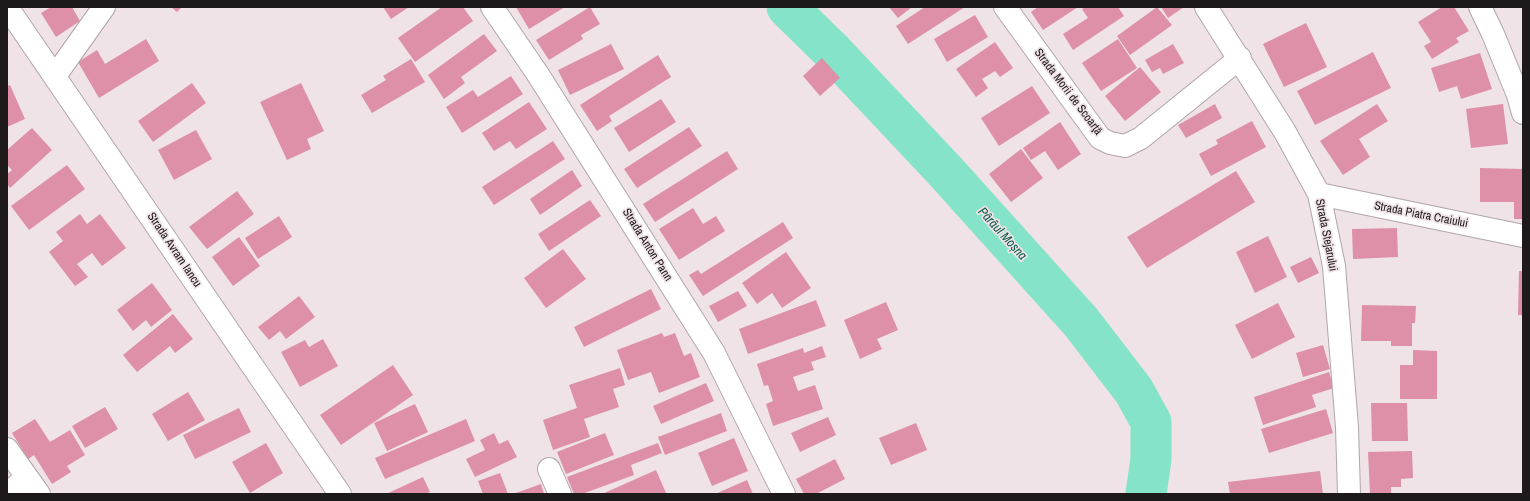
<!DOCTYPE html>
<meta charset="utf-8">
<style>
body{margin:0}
#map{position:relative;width:1530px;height:501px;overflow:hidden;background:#efe3e7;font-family:"Archivo Narrow",sans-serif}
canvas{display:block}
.frame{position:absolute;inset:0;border:8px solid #1e1a1b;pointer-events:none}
</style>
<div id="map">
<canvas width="1530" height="501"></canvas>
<div class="frame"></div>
</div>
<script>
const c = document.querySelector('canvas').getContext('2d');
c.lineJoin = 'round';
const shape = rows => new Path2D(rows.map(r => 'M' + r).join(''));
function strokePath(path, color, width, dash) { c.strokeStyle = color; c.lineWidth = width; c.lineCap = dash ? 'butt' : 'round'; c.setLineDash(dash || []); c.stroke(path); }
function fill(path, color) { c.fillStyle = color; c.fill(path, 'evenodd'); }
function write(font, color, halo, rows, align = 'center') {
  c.font = font + ' "Archivo Narrow",sans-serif'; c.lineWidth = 3.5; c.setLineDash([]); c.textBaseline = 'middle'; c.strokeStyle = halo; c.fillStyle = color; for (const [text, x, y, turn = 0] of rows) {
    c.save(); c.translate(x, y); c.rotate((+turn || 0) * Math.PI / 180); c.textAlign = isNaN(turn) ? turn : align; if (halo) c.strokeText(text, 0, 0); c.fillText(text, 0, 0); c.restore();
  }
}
strokePath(shape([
 [787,7,834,53,946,172,1081,322,1134,391,1151,422,1151,459,1146,494]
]), '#85e3c9', 41);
fill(shape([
 [51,7,72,7,80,21,56,37,41,13],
 [171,7,182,7,177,12],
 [383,7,409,7,391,19],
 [442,7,463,7,473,21,415,62,398,38],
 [516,7,565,7,529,29],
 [590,7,600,24,581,35,583,39,549,60,536,40],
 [889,7,912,7,898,18],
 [925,7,965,7,908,44,896,26],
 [1038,7,1078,7,1043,30,1031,12],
 [1086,7,1118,7,1124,16,1073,50,1063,34,1088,18,1082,9],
 [1157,7,1172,25,1130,55,1117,36],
 [1161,7,1184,7,1168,18],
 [1442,7,1454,7,1469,31,1456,38,1459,42,1432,59,1424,46,1431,42,1418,22],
 [975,15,988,37,947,62,934,39],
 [1306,23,1327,67,1284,87,1263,44],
 [484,34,497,51,461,77,465,83,444,99,428,75],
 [146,39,159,61,99,98,78,62,97,50,105,64],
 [1118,39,1137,68,1101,91,1082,63],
 [995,42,1013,68,1000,77,995,71,982,79,988,88,976,97,956,69],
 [611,44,624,69,570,95,558,70],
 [1173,44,1184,63,1163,74,1160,68,1152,72,1145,60],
 [1373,52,1391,88,1315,125,1297,91],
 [1480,53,1492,89,1461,99,1457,86,1439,92,1431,68],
 [658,55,671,77,609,116,612,121,597,131,580,105],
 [822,58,840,78,820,96,803,76],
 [411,59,425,82,372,113,361,95,386,80,383,76],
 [1140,67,1161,92,1125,121,1105,96],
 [511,76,523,94,462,133,446,107,473,90,478,97],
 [192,83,206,103,153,142,138,121],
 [301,83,324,131,307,139,311,149,287,160,260,102],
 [10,85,25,119,7,127,7,86],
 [1032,86,1050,113,999,146,981,118],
 [661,99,676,122,629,152,614,128],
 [529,102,547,129,516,149,510,141,494,151,482,133],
 [1215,104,1222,118,1186,138,1178,125],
 [1377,104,1388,121,1359,139,1370,157,1343,175,1320,141],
 [1503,104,1508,144,1471,148,1466,109],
 [1252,121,1266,147,1211,176,1199,154,1218,144,1216,140],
 [1060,122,1081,154,1058,170,1045,151,1031,160,1023,148],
 [689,127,702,146,637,188,624,169],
 [32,128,52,150,10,188,7,184,7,174,12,170,7,165,7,150],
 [196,130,212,159,174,180,158,150],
 [553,141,565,159,494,205,482,187],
 [1021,149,1043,178,1011,202,989,174],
 [727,151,738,169,655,222,643,204],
 [67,165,85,189,29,230,11,206],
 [1480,168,1523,169,1523,219,1514,219,1514,202,1480,202],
 [572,170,582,186,540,215,530,199],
 [1236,171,1255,202,1147,268,1127,237],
 [237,191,254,214,207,249,189,227],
 [590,200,601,216,549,251,538,234],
 [693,208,703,224,716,216,725,231,679,260,659,229],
 [80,214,87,224,100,214,126,248,102,266,92,253,77,264,88,277,75,286,49,252,63,241,56,232],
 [279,216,292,237,258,259,245,238],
 [783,222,793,238,703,296,689,275,698,270,701,274],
 [1397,228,1398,257,1353,259,1352,229],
 [1268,236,1287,277,1255,293,1236,252],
 [239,237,260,266,233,286,212,257],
 [563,249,586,279,546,308,524,278],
 [786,252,811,288,782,308,772,293,757,304,742,283],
 [1311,257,1319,273,1298,283,1290,267],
 [1519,271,1523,271,1523,315,1518,315],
 [152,283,172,310,151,327,146,320,133,331,117,310],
 [651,289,661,309,584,347,574,327],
 [738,291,747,306,718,322,709,306],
 [299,296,315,317,286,339,280,331,269,340,258,327],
 [816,300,826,326,748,354,739,329],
 [886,302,898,330,877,339,882,349,860,359,844,320],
 [1278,303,1295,337,1252,359,1235,325],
 [1362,305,1416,306,1415,323,1412,323,1412,346,1391,346,1391,341,1361,341],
 [173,314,193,339,175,353,170,346,137,372,123,355],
 [662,333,664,337,675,333,684,356,691,353,700,377,659,393,651,372,628,380,617,350],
 [323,339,338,366,300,387,281,352,305,340,309,347],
 [1323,345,1330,369,1303,377,1296,353],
 [822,346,826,357,811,362,814,370,793,377,798,391,815,385,823,409,773,426,766,404,773,401,768,385,764,386,757,364,803,348,804,353],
 [1413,350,1437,351,1437,399,1400,399,1400,365,1413,365],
 [393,365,413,395,341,445,320,415],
 [620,368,625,385,613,389,619,407,584,419,590,437,553,450,543,420,577,408,569,385],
 [1329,372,1334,388,1312,395,1316,407,1263,425,1254,397],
 [706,383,714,401,661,424,653,406],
 [188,392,205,420,168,441,152,414],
 [1371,403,1407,403,1408,441,1372,441],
 [415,404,428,432,387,451,374,423],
 [105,407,118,429,85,448,72,426],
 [239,408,251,432,195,459,183,435],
 [1326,409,1333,433,1269,453,1261,429],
 [721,413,727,431,665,455,658,437],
 [828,417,836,435,800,452,791,433],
 [35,419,50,442,70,430,85,455,67,466,71,472,52,484,34,455,28,459,12,433],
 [466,419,475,441,385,479,375,458],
 [916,423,927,450,891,465,879,438],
 [494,433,499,444,508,440,517,457,475,477,466,459,485,450,480,440],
 [605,433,614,455,566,474,557,452],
 [734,438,748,471,712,486,698,453],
 [266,443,283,473,250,493,232,462],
 [658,443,662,453,631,465,634,475,582,494,574,494,567,477],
 [1412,451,1413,478,1401,479,1401,487,1391,487,1391,494,1370,494,1368,452],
 [835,459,845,479,816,494,804,494,796,479],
 [656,470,666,493,602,494],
 [1320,471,1323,494,1230,494,1228,482],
 [500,473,508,494,483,494,478,481],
 [423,477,430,492,424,494,386,494],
 [747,480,753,494,715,494],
 [541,484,544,494,513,494]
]), '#dd90a8');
const minor = shape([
 [492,7,537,73,714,353,784,494],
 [1005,7,1100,138,1110,143,1125,146,1141,138,1240,58],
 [1206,7,1285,132,1319,194,1334,266,1347,427,1349,494],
 [1480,7,1493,34,1518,95,1523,113],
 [55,76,104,7],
 [1319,194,1523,236],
 [7,449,39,494],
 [549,469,560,494],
 [7,494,27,477]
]);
const major = shape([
 [7,7,340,494]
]);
strokePath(minor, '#b0a5a8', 24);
strokePath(major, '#b0a5a8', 24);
strokePath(minor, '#fff', 22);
strokePath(major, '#fff', 22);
write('12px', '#1e1a1b', '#efe3e7', [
 ["Strada Morii de Scoarţă",1068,92,53],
 ["Strada Piatra Craiului",1421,215,11],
 ["Strada Stejarului",1326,235,79],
 ["Strada Anton Pann",647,245,58],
 ["Strada Avram Iancu",174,250,56]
]);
write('italic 13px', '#0b5b4b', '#efe3e7', [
 ["Pârâul Moșna",1002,234,48]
]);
</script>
